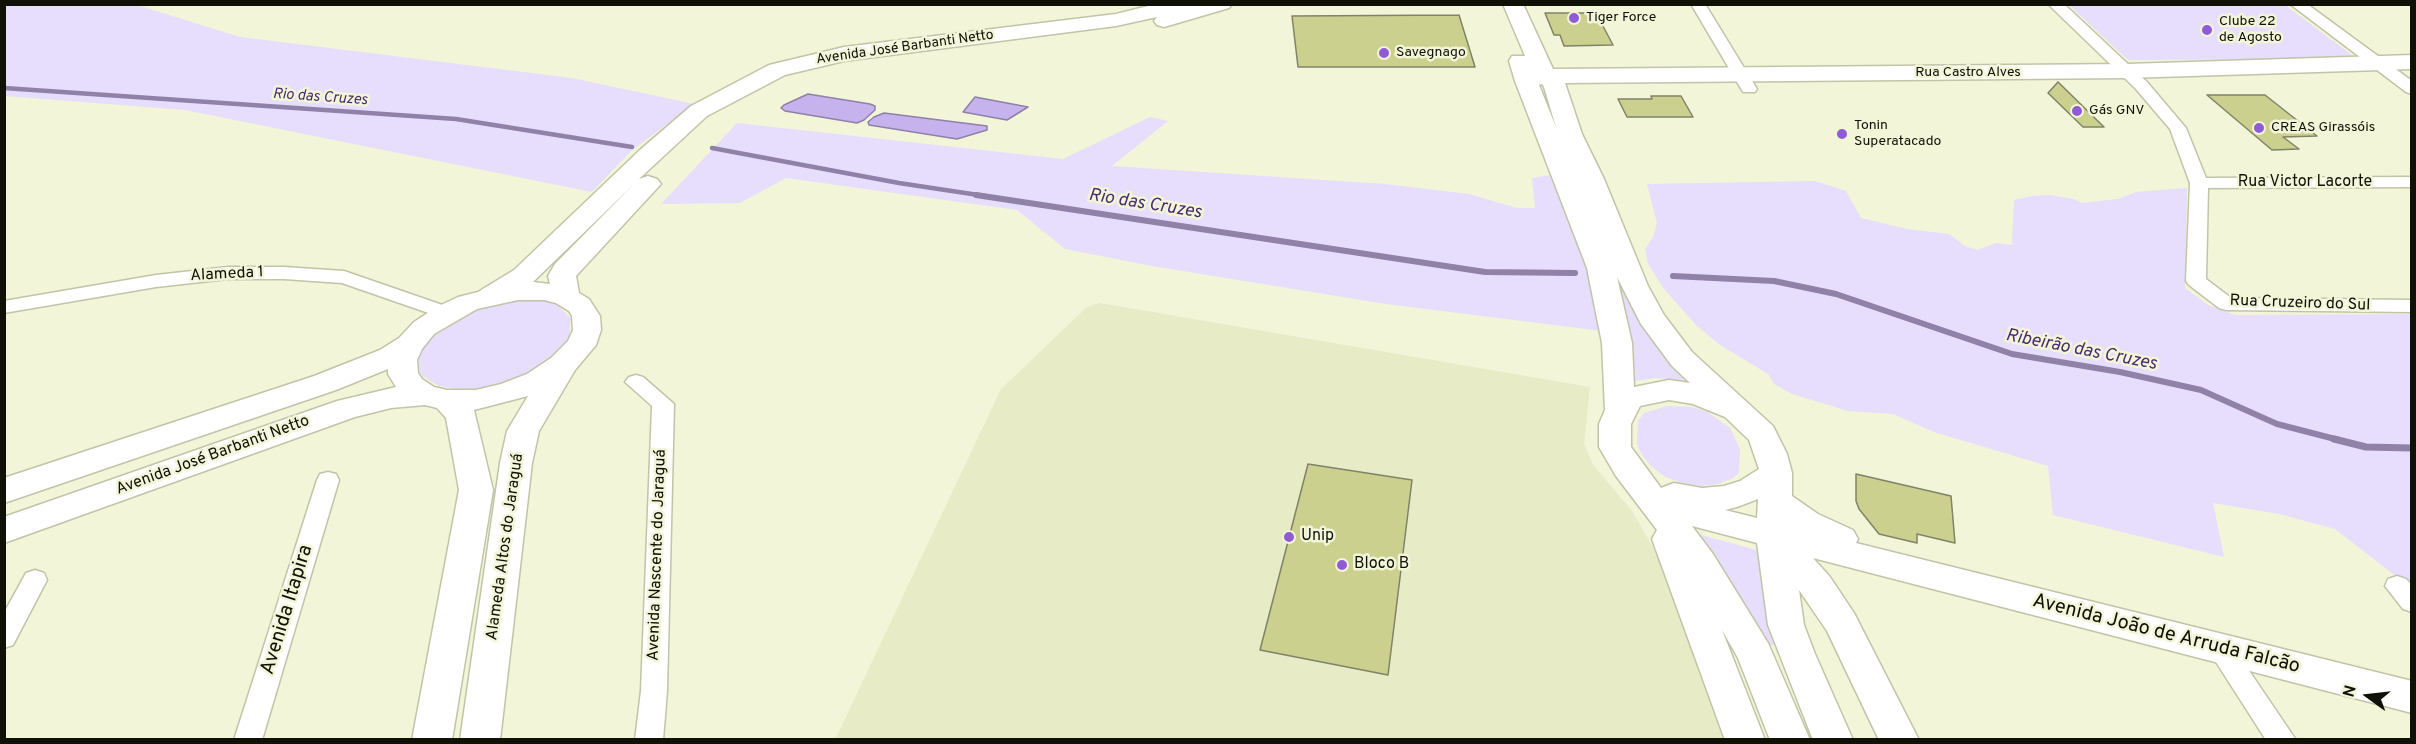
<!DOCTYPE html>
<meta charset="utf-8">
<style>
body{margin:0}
#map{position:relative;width:2416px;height:744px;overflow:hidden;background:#f2f5d7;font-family:Overpass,sans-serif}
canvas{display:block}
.frame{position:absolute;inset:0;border:6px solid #0f1006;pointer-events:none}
.north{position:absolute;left:2338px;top:666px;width:60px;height:60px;-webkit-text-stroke:4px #f2f5d7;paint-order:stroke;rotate:285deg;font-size:16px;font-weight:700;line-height:24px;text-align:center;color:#0f1006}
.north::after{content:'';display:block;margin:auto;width:21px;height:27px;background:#0f1006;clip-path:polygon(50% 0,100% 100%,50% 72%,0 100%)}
</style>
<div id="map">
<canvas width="2416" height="744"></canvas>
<div class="frame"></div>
<div class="north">N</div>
</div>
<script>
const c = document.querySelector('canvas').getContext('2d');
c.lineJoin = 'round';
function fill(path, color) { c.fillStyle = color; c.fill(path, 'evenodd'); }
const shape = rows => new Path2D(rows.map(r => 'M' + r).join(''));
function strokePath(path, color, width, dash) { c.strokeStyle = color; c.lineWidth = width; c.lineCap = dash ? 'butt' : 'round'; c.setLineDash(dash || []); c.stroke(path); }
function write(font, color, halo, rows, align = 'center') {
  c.font = font + ' Overpass,sans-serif'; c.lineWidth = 5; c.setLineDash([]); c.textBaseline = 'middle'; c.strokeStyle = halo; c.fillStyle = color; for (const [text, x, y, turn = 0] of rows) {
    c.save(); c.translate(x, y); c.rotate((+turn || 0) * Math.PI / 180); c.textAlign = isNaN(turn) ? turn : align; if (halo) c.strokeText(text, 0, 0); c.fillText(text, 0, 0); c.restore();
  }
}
fill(shape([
 [1100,303,1590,387,1584,444,1593,465,1632,511,1662,563,1726,740,835,740,1001,389,1087,307]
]), '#e7ebc6');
fill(shape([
 [4,5,137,5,240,37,572,78,694,104,631,151,592,192,185,110,5,96],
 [2069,5,2285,5,2352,55,2354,59,2128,60],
 [1536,90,1542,90,1620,281,1650,338,1689,381,1656,378,1629,382],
 [1150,117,1168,121,1112,166,1385,184,1469,194,1517,208,1535,208,1532,178,1549,175,1579,235,1593,279,1602,331,1386,304,1152,266,1065,249,1017,210,786,178,740,203,661,204,737,123,1063,159],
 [1815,181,1846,191,1861,218,1907,229,1949,234,1965,246,1977,250,1996,243,2012,245,2014,200,2031,196,2050,195,2074,199,2082,203,2118,199,2136,192,2187,188,2185,288,2208,305,2235,315,2411,314,2411,588,2335,529,2279,514,2213,503,2224,557,2053,515,2048,466,1934,432,1893,414,1848,411,1792,394,1774,384,1768,374,1720,345,1697,326,1664,289,1648,264,1645,249,1653,237,1657,223,1647,184],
 [536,298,558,305,570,318,570,336,557,355,532,373,500,385,467,390,439,386,421,375,417,358,426,338,475,307,507,299],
 [1667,406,1691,407,1706,411,1730,428,1740,449,1739,473,1733,478,1718,484,1701,486,1681,483,1664,476,1651,466,1642,455,1637,444,1638,421,1644,413],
 [1690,532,1767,553,1782,644,1765,646]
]), '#e7ddfd');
const water = shape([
 [808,94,870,104,875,106,875,110,864,120,857,123,785,111,781,108,784,105,808,94],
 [975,97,1028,107,1007,120,963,112,975,97],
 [884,113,987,126,987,130,957,139,869,125,868,122,874,117,884,113]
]);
fill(water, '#c6b2ed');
strokePath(water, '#8f81a8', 1.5);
strokePath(shape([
 [4,88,456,119,632,147],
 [712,148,899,183,985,196]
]), '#8f81a8', 4.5);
strokePath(shape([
 [976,195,1485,272,1575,273],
 [1673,276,1774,281,1836,294,2012,354,2120,372,2201,390,2277,424,2339,440]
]), '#8f81a8', 6);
strokePath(shape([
 [2334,439,2366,447,2412,448]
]), '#8f81a8', 7);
const building = shape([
 [1545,13,1596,13,1613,45,1564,46,1560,35,1554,35,1545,13],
 [1459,15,1475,67,1298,67,1292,16,1459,15],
 [2058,82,2104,127,2083,127,2048,93,2058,82],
 [2207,95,2265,95,2317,136,2283,137,2299,149,2272,150,2207,95],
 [1651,96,1681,96,1693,117,1627,117,1618,99,1652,99,1651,96],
 [1308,464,1412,480,1388,675,1260,650,1308,464],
 [1856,474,1951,496,1955,543,1917,534,1917,543,1879,534,1859,509,1856,501,1856,474]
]);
fill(building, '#cbd08f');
strokePath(building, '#808368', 1.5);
const street = shape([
 [1691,4,1705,4,1757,89,1755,92,1743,92,1691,4],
 [2048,4,2064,4,2147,82,2186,128,2206,178,2412,177,2412,187,2208,188,2206,279,2231,298,2412,300,2412,312,2226,310,2219,308,2189,285,2186,281,2190,183,2170,129,2135,88,2048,4],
 [2290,4,2307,4,2412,81,2412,94,2406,92,2290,4],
 [228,267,284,267,344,271,454,309,457,313,454,317,447,319,440,317,342,283,284,279,228,279,156,287,4,313,4,301,156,275,228,267],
 [636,375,643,377,674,404,667,691,663,740,635,740,641,691,652,406,625,382,629,377,636,375],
 [328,472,336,474,339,480,262,740,234,740,317,480,320,474,328,472],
 [35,570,44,573,47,580,13,645,4,648,4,613,26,573,35,570],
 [2397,576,2406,579,2412,585,2412,612,2403,609,2385,586,2388,579,2397,576],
 [2220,637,2229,641,2296,740,2266,740,2207,648,2211,641,2220,637]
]);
const secondary = shape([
 [1156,4,1232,4,1229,8,1164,27,1157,25,1154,21,1157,17,1116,26,844,61,785,75,707,116,639,179,648,176,657,179,661,184,576,276,579,293,589,299,600,316,601,330,596,345,575,370,539,431,532,463,500,740,460,740,500,463,507,431,528,396,474,410,493,490,452,740,412,740,459,490,446,418,437,408,425,405,391,408,355,417,4,543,4,517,337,401,396,387,388,374,388,369,336,390,4,503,4,478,314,376,380,350,399,338,414,322,437,307,458,297,478,292,514,270,641,149,691,106,769,65,844,47,1116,14,1156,4],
 [634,184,555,264,548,276,550,284,533,282,634,184],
 [518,300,544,300,556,303,569,311,572,316,573,330,568,341,551,358,527,374,501,384,476,390,447,390,434,387,422,379,418,373,417,360,422,349,434,334,477,309,518,300],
 [1503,4,1523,4,1553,69,2127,64,2412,55,2412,69,2127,78,1565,83,1582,134,1604,179,1648,286,1664,315,1692,352,1773,426,1787,454,1792,473,1792,496,1818,514,1853,530,1858,539,1856,543,2412,681,2412,713,1813,558,1830,577,1854,613,1919,740,1879,740,1827,631,1799,590,1804,625,1815,654,1853,740,1813,740,1768,625,1757,543,1692,526,1713,554,1768,643,1810,740,1770,740,1738,658,1722,630,1765,740,1725,740,1652,539,1657,530,1616,476,1599,447,1599,424,1605,410,1602,343,1587,268,1515,81,1509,61,1512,56,1525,56,1503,4],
 [1542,84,1544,87,1556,127,1539,85,1542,84],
 [1617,277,1641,324,1672,366,1690,383,1669,380,1634,387,1632,343,1617,277],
 [1669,400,1693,404,1725,417,1749,440,1759,469,1740,481,1724,486,1702,488,1674,483,1661,488,1631,447,1631,424,1640,406,1669,400],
 [1758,499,1757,518,1725,510,1737,507,1758,499]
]);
strokePath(street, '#c1c4a7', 3);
strokePath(secondary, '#c1c4a7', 3);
fill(street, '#fff');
fill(secondary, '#fff');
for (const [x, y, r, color] of [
 [1574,18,6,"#8f5cd5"],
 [2207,30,6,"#8f5cd5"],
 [1384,53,6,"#8f5cd5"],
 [2077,111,6,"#8f5cd5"],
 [2259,128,6,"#8f5cd5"],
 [1842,134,6,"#8f5cd5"],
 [1289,537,6,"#8f5cd5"],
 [1342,565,6,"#8f5cd5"]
]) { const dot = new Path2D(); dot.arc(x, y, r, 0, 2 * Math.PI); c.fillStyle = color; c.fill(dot); strokePath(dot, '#f2f5d7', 2); }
write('14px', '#0f1006', '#f2f5d7', [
 ["Tiger Force",1586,18],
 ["Clube 22",2219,22],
 ["de Agosto",2219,38],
 ["Savegnago",1396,53],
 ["Gás GNV",2089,111],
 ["Tonin",1854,126],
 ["Superatacado",1854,142],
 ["CREAS Girassóis",2271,128]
], 'left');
write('14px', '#0f1006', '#f2f5d7', [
 ["Avenida José Barbanti Netto",905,48,-8],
 ["Rua Castro Alves",1968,73]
]);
write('italic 15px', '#482a6f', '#f2f5d7', [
 ["Rio das Cruzes",320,98,4]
]);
write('16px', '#0f1006', '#f2f5d7', [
 ["Rua Victor Lacorte",2305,183],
 ["Alameda 1",227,275,-3],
 ["Rua Cruzeiro do Sul",2300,304,2],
 ["Avenida José Barbanti Netto",213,456,-20],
 ["Alameda Altos do Jaraguá",506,547,-82],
 ["Avenida Nascente do Jaraguá",658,555,-88]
]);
write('16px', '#0f1006', '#f2f5d7', [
 ["Unip",1301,537],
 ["Bloco B",1354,565]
], 'left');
write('italic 18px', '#482a6f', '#f2f5d7', [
 ["Rio das Cruzes",1145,205,9],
 ["Ribeirão das Cruzes",2081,351,11]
]);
write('20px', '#0f1006', '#f2f5d7', [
 ["Avenida Itapira",288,610,-73],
 ["Avenida João de Arruda Falcão",2166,635,14]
]);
</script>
